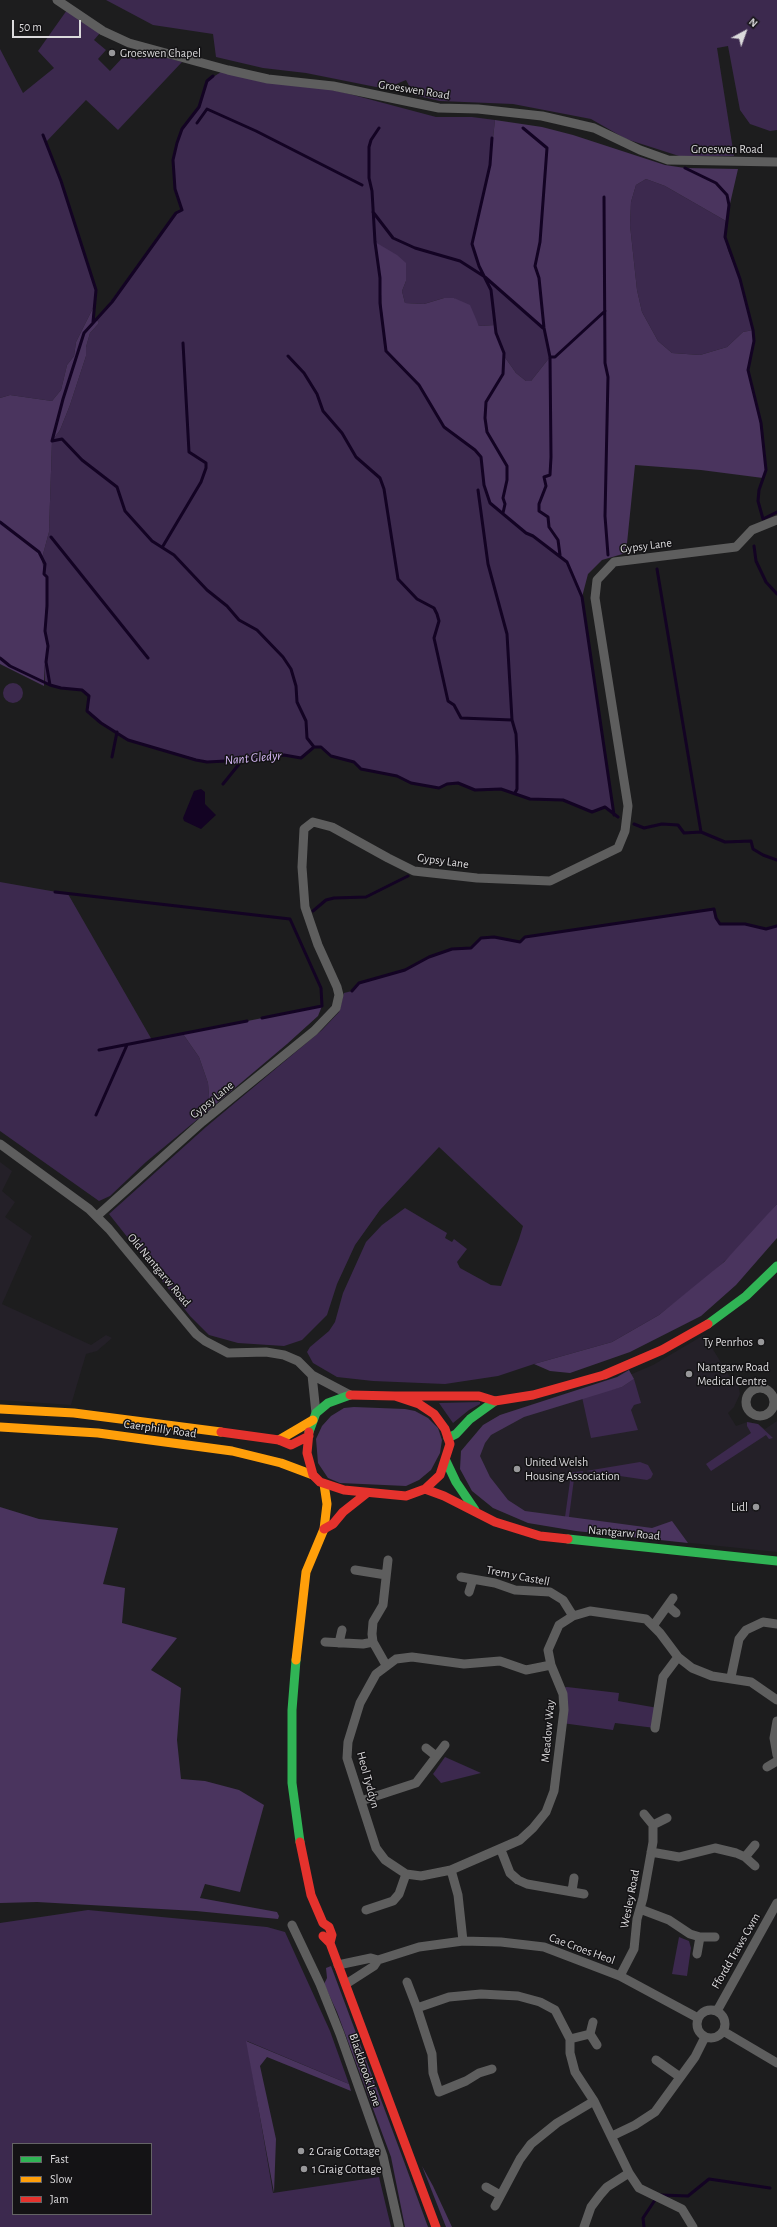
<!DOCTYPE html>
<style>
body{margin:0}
#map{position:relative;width:777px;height:2227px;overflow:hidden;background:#1d1d1e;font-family:"Alegreya Sans",sans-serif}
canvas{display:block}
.legend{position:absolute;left:12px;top:2143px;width:140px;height:72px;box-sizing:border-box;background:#141315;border:1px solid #646365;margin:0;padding:5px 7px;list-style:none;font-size:12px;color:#dbdadc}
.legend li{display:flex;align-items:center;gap:8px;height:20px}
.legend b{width:20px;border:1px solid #646365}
.north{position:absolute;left:725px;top:12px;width:40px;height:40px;-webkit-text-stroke:3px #141315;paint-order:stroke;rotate:41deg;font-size:11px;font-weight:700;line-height:16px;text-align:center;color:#dbdadc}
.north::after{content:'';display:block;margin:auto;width:14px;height:18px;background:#dbdadc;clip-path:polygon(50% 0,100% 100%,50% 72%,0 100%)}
.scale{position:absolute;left:12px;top:20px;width:69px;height:18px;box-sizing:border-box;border:2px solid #dbdadc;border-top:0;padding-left:5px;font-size:12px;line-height:14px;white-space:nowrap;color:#dbdadc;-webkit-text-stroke:3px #141315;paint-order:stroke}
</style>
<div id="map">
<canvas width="777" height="2227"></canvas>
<ul class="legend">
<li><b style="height:5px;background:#30b455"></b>Fast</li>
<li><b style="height:5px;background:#ff9f0a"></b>Slow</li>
<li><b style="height:5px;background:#e5322d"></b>Jam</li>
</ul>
<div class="north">N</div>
<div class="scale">50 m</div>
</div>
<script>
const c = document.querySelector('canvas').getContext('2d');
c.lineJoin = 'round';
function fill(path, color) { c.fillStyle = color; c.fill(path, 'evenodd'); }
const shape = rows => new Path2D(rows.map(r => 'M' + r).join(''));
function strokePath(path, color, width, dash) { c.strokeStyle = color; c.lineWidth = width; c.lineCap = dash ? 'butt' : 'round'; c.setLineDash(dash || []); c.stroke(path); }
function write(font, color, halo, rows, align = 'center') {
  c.font = font + ' "Alegreya Sans",sans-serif'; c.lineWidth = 3; c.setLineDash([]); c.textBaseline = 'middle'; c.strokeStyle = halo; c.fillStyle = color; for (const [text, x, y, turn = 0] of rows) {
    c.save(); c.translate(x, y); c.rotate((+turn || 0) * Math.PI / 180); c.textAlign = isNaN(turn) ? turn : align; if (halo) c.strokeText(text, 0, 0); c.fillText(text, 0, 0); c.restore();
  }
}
fill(shape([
 [0,1162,12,1171,2,1191,15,1202,5,1217,32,1236,2,1304,91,1345,106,1335,112,1338,97,1351,86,1354,71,1405,0,1400],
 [704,1335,730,1377,734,1375,738,1383,740,1394,734,1407,728,1413,736,1426,747,1422,758,1424,765,1429,777,1421,777,1552,576,1531,523,1519,483,1497,465,1447,494,1424,620,1379,653,1365]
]), '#242028');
fill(shape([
 [106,0,777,0,777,130,770,131,750,124,740,110,728,46,717,48,734,156,679,156,626,139,591,119,513,104,440,101,414,95,406,80,389,87,376,87,306,73,263,68,216,57,213,34,153,25],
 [67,10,100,33,94,40,106,50,98,59,110,71,124,56,128,59,131,55,137,60,143,51,182,62,118,130,86,100,46,142,61,181,96,290,94,306,76,342,74,356,67,365,61,390,52,401,10,395,0,398,0,49,23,93,54,68,38,51],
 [221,72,263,82,307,85,342,92,436,117,472,117,495,120,490,165,472,244,516,305,544,328,550,357,531,381,526,381,516,373,504,356,495,325,479,326,473,315,454,298,444,298,424,304,405,303,402,291,406,281,375,242,380,278,384,344,396,362,419,385,444,427,475,450,481,457,490,503,526,533,533,536,567,562,582,597,614,815,605,807,592,812,563,800,530,799,501,789,475,790,458,783,447,784,439,788,411,783,397,776,361,769,354,762,331,756,321,747,314,747,301,758,284,755,265,759,207,762,128,740,101,723,87,711,89,696,82,690,61,688,45,682,44,666,48,646,45,631,47,577,44,574,42,558,49,532,52,441,60,430,70,405,86,356,86,347,90,333,99,323,97,320,176,213,181,210,175,189,173,160,177,143,182,129,199,107,207,81],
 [646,179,665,186,726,221,725,237,728,250,740,279,753,330,743,332,727,347,700,355,672,353,658,341,642,312,637,290,630,225,631,202,636,185],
 '3 693a10 10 0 1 1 20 0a10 10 0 1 1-20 0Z',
 [0,882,68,894,152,1040,183,1034,199,1057,208,1083,210,1109,146,1162,110,1196,99,1201,0,1131],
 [714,909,716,918,720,924,745,924,766,929,777,926,777,1204,748,1239,710,1275,659,1315,612,1342,534,1364,498,1376,445,1384,373,1381,337,1377,313,1363,307,1352,310,1347,329,1331,335,1322,343,1293,366,1242,382,1225,405,1208,447,1233,445,1238,452,1242,454,1239,467,1249,457,1262,460,1268,491,1285,501,1286,519,1239,523,1226,439,1147,380,1210,355,1245,337,1284,327,1315,302,1340,284,1346,238,1343,209,1335,190,1316,109,1214,206,1127,322,1030,339,1012,344,993,352,991,359,983,405,970,429,957,452,949,471,948,481,938,494,937,520,942,525,937],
 [634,1379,641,1403,634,1405,631,1410,638,1430,591,1438,582,1397,622,1387],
 [480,1402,480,1404,469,1410,453,1423,439,1403],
 [747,1422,758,1424,773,1438,769,1439,766,1435,711,1471,706,1464,751,1433,747,1426],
 [640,1462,648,1465,653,1474,651,1478,647,1480,586,1471],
 [583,1471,581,1479,574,1479,569,1517,565,1517,571,1474,567,1473],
 [567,1687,619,1693,618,1701,658,1708,655,1728,615,1723,613,1730,562,1723,560,1688],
 [445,1757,481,1773,441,1783,433,1774],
 [88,1910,267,1927,285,1932,330,2031,349,2084,247,2041,273,2193,379,2177,391,2227,0,2227,0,1923],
 [13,2144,151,2144,151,2214,13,2214],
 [679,1937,689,1941,691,1948,687,1976,672,1974]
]), '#3c294e');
fill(shape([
 [495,120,542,127,573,135,665,165,685,168,738,169,726,221,665,186,646,179,636,185,631,202,630,225,637,290,642,312,658,341,672,353,700,355,727,347,743,332,753,330,754,341,748,370,755,396,765,451,766,470,763,478,701,470,635,465,626,553,602,560,588,574,582,597,567,562,533,536,526,533,490,503,484,485,481,457,475,450,444,427,419,385,386,351,384,344,380,278,375,242,397,255,406,263,406,281,402,291,405,303,424,304,444,298,454,298,470,305,479,326,495,325,504,356,516,373,526,381,531,381,550,357,544,328,485,277,479,266,472,244,490,165],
 [94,306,93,322,97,320,99,323,90,333,86,347,86,356,70,405,60,430,52,441,49,532,42,558,44,574,47,577,45,631,48,646,46,662,44,666,44,686,0,664,0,398,10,395,52,401,61,390,67,365,74,356,76,342],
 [322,1006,318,1016,287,1044,210,1109,208,1083,199,1057,183,1034],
 [777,1204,777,1238,736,1285,701,1316,630,1352,570,1373,550,1371,534,1364,612,1342,659,1315,724,1262],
 [629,1370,634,1379,622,1387,524,1417,491,1435,485,1443,480,1456,490,1477,508,1500,525,1511,652,1528,672,1521,688,1543,576,1531,528,1523,493,1508,472,1491,460,1469,461,1451,483,1425,500,1415,617,1377],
 [354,1407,405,1409,415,1411,428,1418,438,1428,442,1440,440,1453,431,1470,419,1480,406,1486,340,1483,328,1478,318,1463,316,1439,322,1426,331,1416,344,1408],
 [0,1507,39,1519,118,1528,103,1584,125,1588,122,1623,177,1638,151,1670,181,1688,177,1740,181,1779,205,1781,239,1790,264,1805,240,1892,205,1884,200,1898,277,1912,279,1916,278,1919,196,1911,37,1902,0,1903],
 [331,1966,402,2156,428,2227,405,2227,391,2157,337,2012,324,1984,327,1978,326,1968],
 [246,2041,349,2084,351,2091,267,2057,260,2066,276,2139,274,2193],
 [422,2166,433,2186,452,2227,446,2227]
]), '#4a345e');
fill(shape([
 [201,789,205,792,205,804,216,815,201,829,184,821,183,818,194,791]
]), '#130323');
strokePath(shape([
 [213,76,207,81,199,107,182,129,177,143,173,160,175,189,182,210,176,213,112,302,84,333,63,399,52,441,62,439,82,460,117,487,125,511,152,541,174,555,207,590,227,606,239,620,257,630,283,657,291,669,296,686,297,702,306,721,307,738,314,747],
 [197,123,207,109,256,131,362,185],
 [379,128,371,140,369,147,369,178,372,191,375,242,380,278,380,303,386,351,419,385,444,427,475,450,481,457,484,485,490,503,526,533,533,536,567,562,582,597,614,815],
 [523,128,547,148,540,242,535,266,539,278,544,328,550,357,551,457,550,475,544,477,546,486,539,504,539,511,548,517,549,527,558,540,560,555],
 [43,135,61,181,96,290,93,322],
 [492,138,490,165,472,244,479,266,491,290,496,333,504,353,503,374,486,402,485,418,487,432,507,466,507,480,503,498,505,504,503,513],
 [685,168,716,183,727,195,729,205,725,237,740,279,753,330,754,341,748,370,761,423,766,470,759,490,758,501,763,519,777,512],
 [604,197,605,363,608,377,605,516,608,555],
 [373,212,393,238,415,248,460,261,485,277,543,328],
 [288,356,304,373,317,394,323,411,342,433,356,457,380,478,384,489,398,579,417,599,434,608,437,614,439,621,434,638,448,701,454,705,461,718,512,720],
 [550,357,555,357,605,311],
 [478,490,488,564,507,634,512,720,516,734,517,756,517,789,515,793],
 [0,522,39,552,45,564,44,574,47,577,47,606,45,631,48,646,46,662,50,685],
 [51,537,148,658],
 [163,546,201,482,206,468,206,463,189,452,183,343],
 [754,546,756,561,766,582,777,594],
 [657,569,701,832],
 [0,658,10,666,50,685,61,688,82,690,89,696,87,711,101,723,128,740,196,760,207,762,265,759,284,755,301,758,314,747,321,747,331,756,354,762,361,769,397,776,411,783,439,788,447,784,458,783,475,790,501,789,530,799,563,800,592,812,605,807,618,817],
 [112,757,117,732],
 [223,784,244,758],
 [634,824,644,828,662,824,678,825,684,833,701,832,725,842,751,841,753,849,763,855,777,860],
 [55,892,290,919,321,988,322,1006,262,1018],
 [313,911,326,900,334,898,366,897,408,876],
 [352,991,359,983,405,970,429,957,452,949,471,948,481,938,494,937,520,942,525,937,714,909,716,918,720,924,745,924,766,929,777,926],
 [99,1050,247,1021],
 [96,1115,127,1045],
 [661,2195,688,2196,709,2179,770,2188],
 [644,2227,643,2218,657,2197]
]), '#130323', 3);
strokePath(shape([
 [57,0,103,31,129,43,228,70,268,79,333,86,439,108,478,109,542,116,594,128,640,150,668,160,777,162],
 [0,1144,89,1209,109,1229,196,1334,205,1341,228,1353,266,1352,284,1355,298,1361,312,1375,350,1395],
 [97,1216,202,1122,314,1031,336,1008,339,995,337,987,318,945,305,907,302,867,304,829,313,822,332,827,388,858,414,871,477,878,550,881,618,848,625,831,628,806,595,598,597,580,614,562,736,547,752,530,777,520],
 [312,1375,316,1413],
 '746 1402a14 14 0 1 1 28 0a14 14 0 1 1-28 0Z',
 [355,1570,386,1575],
 [461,1577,495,1583,515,1590,550,1592,563,1600,573,1616],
 [469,1592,473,1579],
 [668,1606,676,1613],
 [653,1626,673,1598],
 [325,1642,363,1644,373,1642],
 [339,1643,342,1630],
 [386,1665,373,1642,372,1634,373,1622,383,1605,388,1560],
 [731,1677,739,1639,746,1630,763,1622,777,1624],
 [777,1721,774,1738,777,1755],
 [655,1728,663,1677,678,1657],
 [426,1748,436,1756],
 [767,1767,777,1761],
 [361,1801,416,1783,445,1745],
 [644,1814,653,1825],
 [501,1850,510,1873,518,1880,527,1884,584,1894],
 [651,1852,679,1857,715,1848,736,1853,745,1857,755,1866],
 [745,1857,755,1845],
 [451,1870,421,1876,406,1874,385,1860,376,1848,347,1758,348,1742,360,1703,376,1674,396,1659,412,1657,464,1664,500,1661,526,1670,551,1665],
 [572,1891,574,1878],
 [640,1909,669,1920,690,1934,700,1937,715,1937],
 [366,1910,393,1901,399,1894,406,1874],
 [292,1925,320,1984,340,2034,383,2156,399,2227],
 [463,1941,458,1895,451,1870,520,1840,533,1828,546,1812,554,1791,564,1710,563,1694,551,1665,548,1650,559,1625,573,1616,590,1611,646,1619,660,1633,678,1657,692,1668,712,1676,751,1682,777,1700],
 [697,1954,700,1937],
 [338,1965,371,1958,378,1960,419,1947,463,1941,501,1942,544,1947,620,1976,698,2018],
 [620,1976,634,1949,637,1919,643,1898,653,1842,653,1825,667,1818],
 [407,1982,417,2008],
 [346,1984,374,1966,378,1960],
 '697 2024a14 14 0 1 1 28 0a14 14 0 1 1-28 0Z',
 [717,2011,777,1903],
 [593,2022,590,2034,597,2045],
 [723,2031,777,2063],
 [570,2039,590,2034],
 [656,2060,680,2077],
 [492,2069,479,2073,466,2081,439,2092,433,2073,432,2054,417,2008,449,1997,481,1994,518,1996,540,2002,555,2010,570,2039,570,2053,575,2072,594,2101,629,2173,639,2188,682,2209,693,2227],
 [612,2136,635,2125,655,2112,695,2057,705,2037],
 [486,2187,500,2195],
 [495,2206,520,2159,531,2144,557,2123,594,2101],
 [584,2227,591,2207,600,2195,607,2187,629,2173]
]), '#5e5e5e', 9);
strokePath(shape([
 [708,1324,746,1296,777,1266],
 [309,1432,316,1413,328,1403,350,1395],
 [448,1438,456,1434,470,1419,495,1401],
 [446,1461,456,1482,475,1510],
 [568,1539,777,1561],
 [296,1660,292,1710,292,1783,300,1842]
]), '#30b455', 9);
strokePath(shape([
 [0,1409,74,1413,221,1432],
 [0,1427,98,1433,232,1451,281,1463,313,1475],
 [279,1440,313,1420],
 [296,1660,306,1572,324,1529,327,1504,324,1484]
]), '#ff9f0a', 9);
strokePath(shape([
 [395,1396,479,1396,495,1401,533,1395,604,1375,662,1350,708,1324],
 [221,1432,279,1440,291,1445,309,1436],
 [309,1432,307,1453,313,1475,320,1482,344,1490,406,1496,425,1489,440,1475,450,1444,445,1429,434,1414,419,1404,395,1396,350,1395],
 [425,1489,444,1496,495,1522,540,1536,568,1539],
 [324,1529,333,1524,343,1512,367,1493],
 [300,1842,311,1895,323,1923,329,1927,332,1935,330,1943],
 [323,1936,330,1943,436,2227]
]), '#e5322d', 9);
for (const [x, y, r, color] of [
 [112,53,4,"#98989a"],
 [761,1342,4,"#98989a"],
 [689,1374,4,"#98989a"],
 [517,1469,4,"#98989a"],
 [756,1507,4,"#98989a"],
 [301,2151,4,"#98989a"],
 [304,2169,4,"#98989a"]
]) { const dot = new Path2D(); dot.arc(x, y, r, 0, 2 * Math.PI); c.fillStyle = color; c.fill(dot); strokePath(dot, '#141315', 1.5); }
write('12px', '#dbdadc', '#141315', [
 ["Groeswen Chapel",120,53],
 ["Ty Penrhos",753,1342,"right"],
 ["Nantgarw Road",697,1367],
 ["Medical Centre",697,1381],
 ["United Welsh",525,1462],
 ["Housing Association",525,1476],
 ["Lidl",748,1507,"right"],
 ["2 Graig Cottage",309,2151],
 ["1 Graig Cottage",312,2169]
], 'left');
write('12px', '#dbdadc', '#141315', [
 ["Groeswen Road",414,90,9],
 ["Groeswen Road",727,149],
 ["Gypsy Lane",646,546,-7],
 ["Gypsy Lane",443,861,8],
 ["Gypsy Lane",212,1100,-39],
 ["Old Nantgarw Road",159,1270,50],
 ["Caerphilly Road",160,1429,8],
 ["Nantgarw Road",624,1533,5],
 ["Trem y Castell",518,1576,11],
 ["Meadow Way",548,1731,-85],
 ["Heol Tyddyn",368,1780,75],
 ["Wesley Road",630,1899,-79],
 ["Cae Croes Heol",582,1949,20],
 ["Ffordd Traws Cwm",736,1951,-60],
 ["Blackbrook Lane",365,2070,71]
]);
write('italic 13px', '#d9bbf9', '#141315', [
 ["Nant Gledyr",253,758,-5]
]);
</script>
